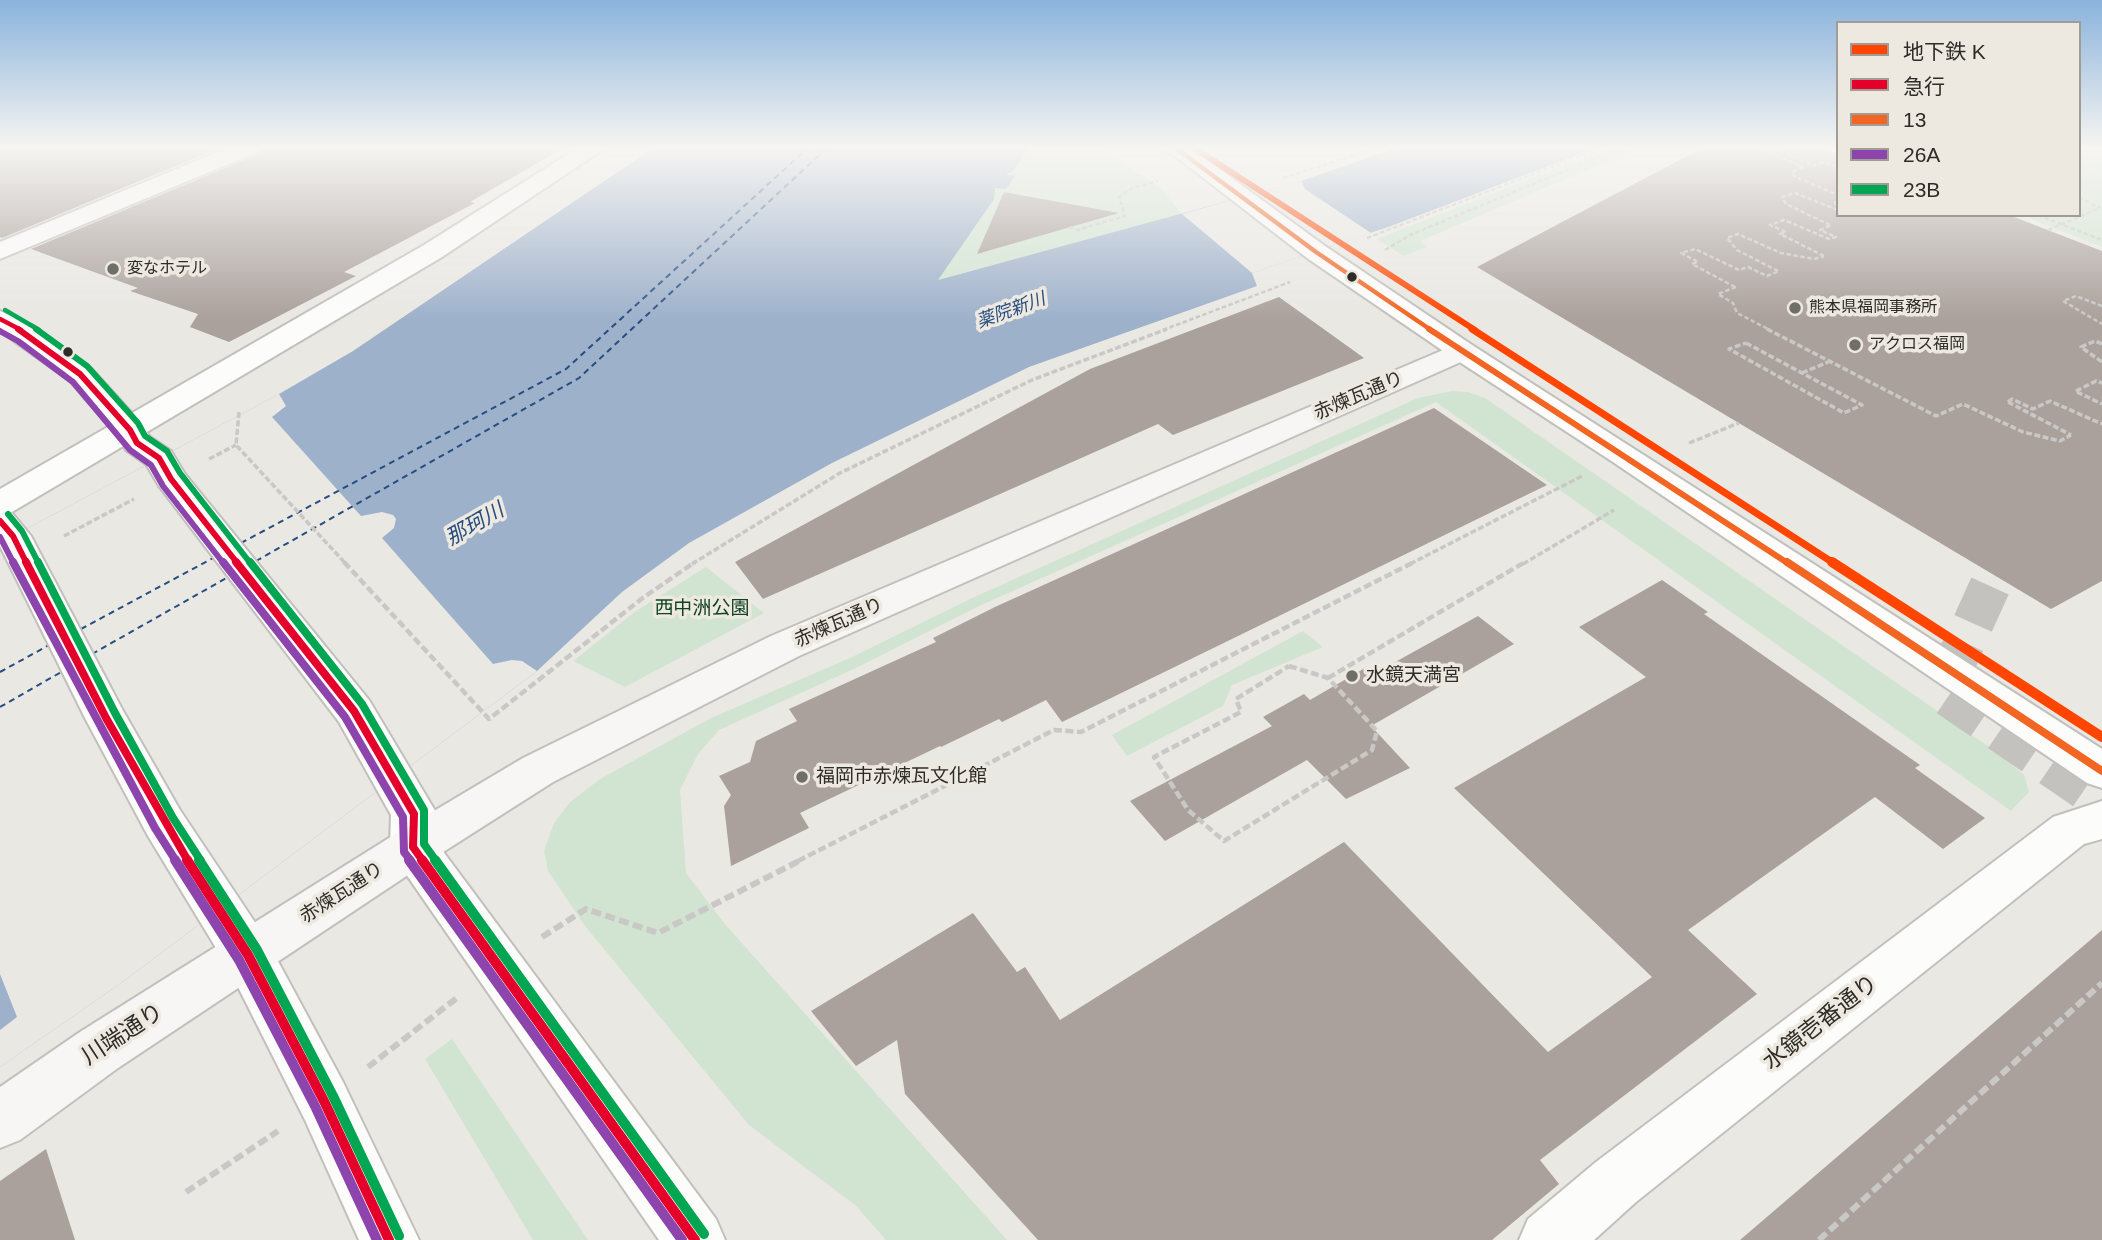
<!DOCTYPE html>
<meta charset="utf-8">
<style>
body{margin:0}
#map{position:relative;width:2102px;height:1240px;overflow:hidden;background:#eae8e3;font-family:Helvetica,"Noto Sans JP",sans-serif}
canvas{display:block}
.legend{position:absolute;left:1836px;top:21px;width:245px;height:196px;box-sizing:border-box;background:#ede9e0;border:2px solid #a09d96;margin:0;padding:9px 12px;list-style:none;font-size:21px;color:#2d2c28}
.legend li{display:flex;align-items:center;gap:14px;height:35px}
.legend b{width:35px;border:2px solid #a09d96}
</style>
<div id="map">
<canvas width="2102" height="1240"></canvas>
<ul class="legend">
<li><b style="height:9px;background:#ff4500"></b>地下鉄 K</li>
<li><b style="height:9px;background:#e4002b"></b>急行</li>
<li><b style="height:9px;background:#f26522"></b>13</li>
<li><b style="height:9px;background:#8e44ad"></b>26A</li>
<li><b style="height:9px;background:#00a651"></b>23B</li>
</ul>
</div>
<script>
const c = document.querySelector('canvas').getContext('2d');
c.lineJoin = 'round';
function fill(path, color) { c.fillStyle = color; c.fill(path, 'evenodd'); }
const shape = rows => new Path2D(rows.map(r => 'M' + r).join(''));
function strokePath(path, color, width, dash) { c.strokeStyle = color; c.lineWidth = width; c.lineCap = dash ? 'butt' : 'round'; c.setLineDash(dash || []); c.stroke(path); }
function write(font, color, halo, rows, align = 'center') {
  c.font = font + ' Helvetica,"Noto Sans JP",sans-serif'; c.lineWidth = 7; c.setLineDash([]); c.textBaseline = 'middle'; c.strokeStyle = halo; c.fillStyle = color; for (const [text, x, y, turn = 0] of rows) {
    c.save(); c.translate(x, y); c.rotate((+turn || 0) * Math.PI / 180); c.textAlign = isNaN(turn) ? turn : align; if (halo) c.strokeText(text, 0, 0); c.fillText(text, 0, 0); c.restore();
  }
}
fill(shape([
 [1028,146,1092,146,1102,151,1159,186,1182,214,937,280,995,188],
 [1612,146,1644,146,1420,241,1427,247,1403,256,1377,239],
 [2079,146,2102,146,2102,247,2020,215,2079,215],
 [1452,391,1468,392,1485,398,2001,755,2024,775,2029,792,2011,811,1436,402,977,607,856,668,719,730,698,754,680,790,686,873,724,923,1007,1240,886,1240,855,1205,749,1125,585,926,548,871,544,851,554,823,570,802,600,779,711,718,850,658,970,599,1418,398],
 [706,567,764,613,625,687,573,661,636,611],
 [1303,631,1323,647,1232,685,1223,706,1127,756,1112,735],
 [452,1039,588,1240,533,1240,425,1059]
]), '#d1e4d2');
fill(shape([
 [656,146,1030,146,1013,171,1006,175,1015,176,1006,189,995,188,994,199,938,280,1301,181,1402,146,1601,146,1391,226,1252,273,1257,286,1029,367,832,463,689,543,622,592,537,671,121,983,0,1067,0,543,279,394,353,351]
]), '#9eb1cb');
fill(shape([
 [1301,181,1305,189,1371,233,1252,273,1182,214],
 [279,394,286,406,272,417,361,516,382,512,393,515,396,519,394,528,382,538,493,664,512,660,522,661,537,671,121,983,0,1067,0,1030,17,1017,0,974,0,543]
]), '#eae8e3');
strokePath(shape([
 [241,543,566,369,810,146],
 [256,561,579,378,829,146],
 [81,629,215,557],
 [92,654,230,576],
 [0,672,51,644],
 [0,707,63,671]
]), '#274d80', 2, [6, 4.5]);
fill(shape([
 [0,146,224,146,2,238,0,237],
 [265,146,567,146,470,202,475,203,344,272,356,276,229,342,190,327,198,314,130,291,138,288,31,249,261,153],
 [1706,146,1818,146,1838,154,1838,215,2009,215,2102,251,2102,581,2051,609,1477,267],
 [1004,192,1119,213,977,254],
 [1279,297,1364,358,1173,435,1158,424,763,599,735,562,1090,369],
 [1434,408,1547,485,1062,722,1046,700,1002,722,999,719,941,747,940,746,800,813,809,828,731,866,724,806,731,795,719,776,750,762,756,741,797,721,789,709,936,642,933,638,995,607],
 [1662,580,1708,612,1704,614,1920,765,1915,768,1985,818,1943,849,1875,797,1688,930,1757,994,1540,1160,1559,1184,1492,1240,1038,1240,905,1094,897,1040,856,1066,811,1011,973,913,1017,972,1025,967,1060,1020,1344,842,1548,1052,1652,977,1454,788,1646,677,1579,627],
 [1478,616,1514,644,1371,726,1410,768,1346,799,1307,760,1165,841,1130,801,1272,726,1263,717,1304,694,1310,700,1365,668,1372,675],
 [2102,930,2102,1240,1740,1240],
 [46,1149,75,1240,0,1240,0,1181]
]), '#aaa09c');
strokePath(shape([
 [1990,586,1942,692,2102,801]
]), '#c4c2be', 41, [41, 21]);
const minor = shape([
 [232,146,263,146,260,151,0,259,0,242,232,146],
 [581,146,608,146,442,257,12,512,0,515,0,489,424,245,581,146]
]);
const tertiary = shape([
 [1162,146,1188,146,1325,246,1472,345,2102,749,2102,788,2087,783,1613,462,1452,357,1307,258,1162,146],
 [0,311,34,326,91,368,141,423,150,437,171,451,185,474,369,700,437,814,436,842,716,1219,725,1240,659,1240,397,861,390,847,391,815,339,722,159,486,146,464,126,450,116,434,69,380,0,331,0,311],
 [0,510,12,513,31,536,122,709,180,810,266,939,343,1082,419,1240,359,1240,305,1120,230,971,148,836,85,718,0,546,0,510],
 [2102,801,2102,839,2084,844,1636,1202,1594,1240,1519,1240,1528,1219,1596,1162,2053,817,2102,801]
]);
const secondary = shape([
 [1168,146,1194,146,1191,151,1177,156,1169,154,1166,149,1168,146],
 [1462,342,1472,345,1477,351,1472,357,799,656,553,782,429,861,118,1068,20,1140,0,1148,0,1087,80,1032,397,833,523,758,771,636,1462,342]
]);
strokePath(minor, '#c1c0bc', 4);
strokePath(tertiary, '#c1c0bc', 4);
strokePath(secondary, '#c1c0bc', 4);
strokePath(shape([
 [1757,146,1803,167],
 [1767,146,1813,165,1824,162,1838,167],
 [1803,167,1792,172,1794,176,1838,195],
 [1283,178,1383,146],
 [2079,197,2101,208],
 [1838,201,1833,203,1838,205],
 [2038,215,2102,240],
 [1830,225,1786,204,1782,197,1795,193,1838,210],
 [1069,227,1077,230,1125,216,1119,197,1132,188,1158,181],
 [2048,230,2100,208],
 [1367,238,1606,146],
 [1385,250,1410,235,1625,146],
 [1824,256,1780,234,1786,232,1770,225,1784,220,1829,239,1836,237,1820,230,1831,225],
 [1778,271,1737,250,1727,238,1738,234,1781,253,1814,259,1824,256],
 [1735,287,1692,264,1698,262,1681,253,1695,249,1739,270,1748,267,1767,276,1779,271],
 [1736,287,1718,294,1733,303,1737,313,1770,330],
 [2102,306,2076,296,2063,301,2102,324],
 [1163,330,1290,282]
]), '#c9c8c6', 2.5, [4.5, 2.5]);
strokePath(shape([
 [1767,329,1936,416,1963,404,2023,432,2060,441,2071,435],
 [1746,343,1802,373,1862,405,1844,413,1729,349,1746,343],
 [2102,344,2095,341,2081,347,2102,362],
 [1802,373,1828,362],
 [2076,391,2096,381,2102,383],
 [2077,392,2102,404],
 [2008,402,2012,399,2033,409,2050,401,2102,424],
 [2008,402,2071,435],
 [239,412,236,445,346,564],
 [1689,443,1739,423],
 [209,459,236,445],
 [64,536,134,499],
 [692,564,840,473,1032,380,1167,329],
 [1410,564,1582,476],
 [1523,564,1614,510]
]), '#c9c8c6', 3.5, [6, 2.5]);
strokePath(shape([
 [344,562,489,719,644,597,695,562],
 [1289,666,1328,678,1377,731,1372,750,1224,841,1188,810,1154,757,1241,712,1236,699,1289,666],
 [1328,678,1525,562],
 [798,861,1054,730,1081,732,1414,562]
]), '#c9c8c6', 4.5, [8, 3.5]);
strokePath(shape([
 [542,937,586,909,658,933,801,860],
 [368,1067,458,997],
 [186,1192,278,1131],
 [1819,1240,2102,983]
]), '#c9c8c6', 6, [10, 4.5]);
fill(minor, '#fcfcfb');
fill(tertiary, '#fcfcfb');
fill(secondary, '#f8f6f4');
strokePath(shape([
 [0,319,21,330]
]), '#e4002b', 4.5);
strokePath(shape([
 [18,329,80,374,130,430,137,443,159,458,171,479,238,564],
 [0,521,13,536,27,564]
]), '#e4002b', 6);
strokePath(shape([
 [26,562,106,718,188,861],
 [236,562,354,711,414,814,413,847,423,861]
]), '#e4002b', 8);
strokePath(shape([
 [187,860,248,955,324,1101,389,1240],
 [422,860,695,1240]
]), '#e4002b', 10);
strokePath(shape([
 [1173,146,1316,252,1431,330]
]), '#f26522', 4.5);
strokePath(shape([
 [1429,329,1789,564]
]), '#f26522', 6);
strokePath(shape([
 [1787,562,2102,771]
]), '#f26522', 8);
strokePath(shape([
 [0,331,18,341,73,382,130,450,151,465,163,486,224,564],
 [0,537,14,564]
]), '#8e44ad', 6);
strokePath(shape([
 [13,562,155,828,176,861],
 [223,562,345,717,403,817,404,852,411,861]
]), '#8e44ad', 8);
strokePath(shape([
 [175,860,239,960,315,1106,377,1240],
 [409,860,682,1240]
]), '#8e44ad', 10);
strokePath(shape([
 [5,310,39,330]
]), '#00a651', 4.5);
strokePath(shape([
 [36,329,87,366,138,423,145,436,167,451,180,473,251,564],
 [8,514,22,531,39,564]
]), '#00a651', 6);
strokePath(shape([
 [38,562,115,713,173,818,201,861],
 [250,562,362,704,424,810,424,844,436,861]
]), '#00a651', 8);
strokePath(shape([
 [199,860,257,950,333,1096,399,1236],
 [435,860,704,1234]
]), '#00a651', 10);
strokePath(shape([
 [1191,146,1475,330]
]), '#ff4500', 6);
strokePath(shape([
 [1472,329,1835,564]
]), '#ff4500', 7);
strokePath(shape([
 [1832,562,2102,737]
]), '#ff4500', 10);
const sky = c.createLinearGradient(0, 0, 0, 320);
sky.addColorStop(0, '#8ab3dc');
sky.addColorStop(0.46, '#f6f5f2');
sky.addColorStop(1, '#f6f5f200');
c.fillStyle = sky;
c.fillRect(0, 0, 2102, 320);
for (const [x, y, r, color] of [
 [113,269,7,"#6f6e69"],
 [1352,277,6,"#2d2c28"],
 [1795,308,7,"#6f6e69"],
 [1855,345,7,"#6f6e69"],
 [68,352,6,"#2d2c28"],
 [1352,676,7,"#6f6e69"],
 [802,777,7,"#6f6e69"]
]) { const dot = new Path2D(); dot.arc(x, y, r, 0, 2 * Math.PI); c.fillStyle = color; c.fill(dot); strokePath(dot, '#ede9e0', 2.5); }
write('16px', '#2d2c28', '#ede9e0', [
 ["変なホテル",127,269],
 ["熊本県福岡事務所",1809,308],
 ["アクロス福岡",1869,345]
], 'left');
write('italic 18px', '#274d80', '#ede9e0', [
 ["薬院新川",1011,311,-20]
]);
write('19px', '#2d2c28', '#ede9e0', [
 ["赤煉瓦通り",1359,396,-23],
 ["赤煉瓦通り",839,623,-24],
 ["赤煉瓦通り",342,893,-33]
]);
write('19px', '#0e4222', '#ede9e0', [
 ["西中洲公園",702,609]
]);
write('19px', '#2d2c28', '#ede9e0', [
 ["水鏡天満宮",1366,676],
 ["福岡市赤煉瓦文化館",816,777]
], 'left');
write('italic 21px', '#274d80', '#ede9e0', [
 ["那珂川",475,525,-30]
]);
write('23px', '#2d2c28', '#ede9e0', [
 ["水鏡壱番通り",1821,1023,-38],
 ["川端通り",123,1035,-33]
]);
</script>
